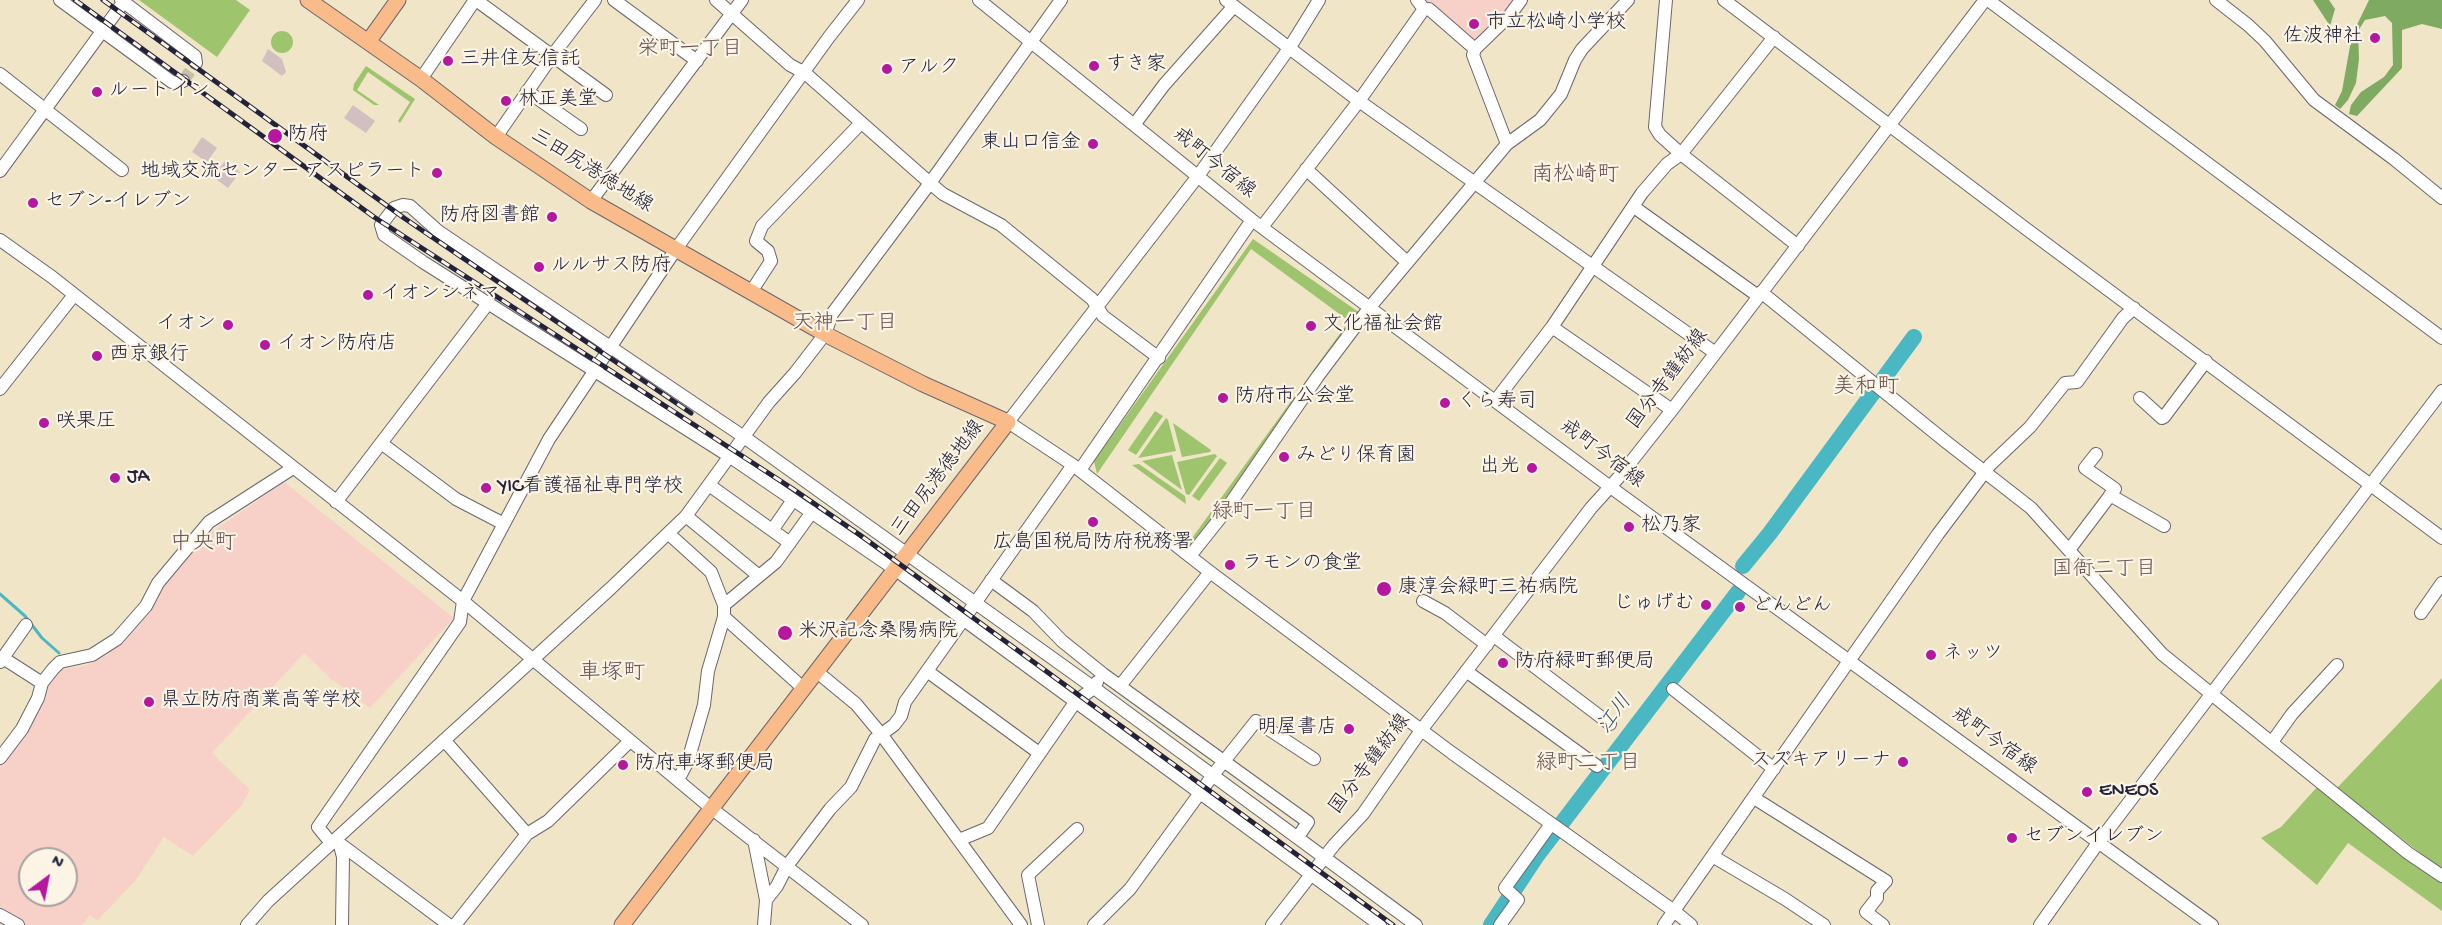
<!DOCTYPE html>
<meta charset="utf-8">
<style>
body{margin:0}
#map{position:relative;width:2442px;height:925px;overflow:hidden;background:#f1e5c8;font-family:"Gochi Hand",sans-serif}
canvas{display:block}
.north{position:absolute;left:18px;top:847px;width:60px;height:60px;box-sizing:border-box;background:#fcf5e5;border:2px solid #a5a1a1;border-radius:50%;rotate:32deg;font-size:16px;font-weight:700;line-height:24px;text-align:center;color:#22223b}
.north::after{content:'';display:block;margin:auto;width:21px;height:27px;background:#b5179e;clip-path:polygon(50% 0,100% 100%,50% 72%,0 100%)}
</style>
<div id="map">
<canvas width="2442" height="925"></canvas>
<div class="north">N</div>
</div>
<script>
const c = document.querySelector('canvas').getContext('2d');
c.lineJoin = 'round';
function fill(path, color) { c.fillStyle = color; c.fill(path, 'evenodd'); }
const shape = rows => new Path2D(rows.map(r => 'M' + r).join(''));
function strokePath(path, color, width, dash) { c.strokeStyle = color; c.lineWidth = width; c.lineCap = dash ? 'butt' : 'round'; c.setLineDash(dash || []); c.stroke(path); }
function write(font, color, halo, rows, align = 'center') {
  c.font = font + ' "Gochi Hand","Klee One",sans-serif'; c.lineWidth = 4.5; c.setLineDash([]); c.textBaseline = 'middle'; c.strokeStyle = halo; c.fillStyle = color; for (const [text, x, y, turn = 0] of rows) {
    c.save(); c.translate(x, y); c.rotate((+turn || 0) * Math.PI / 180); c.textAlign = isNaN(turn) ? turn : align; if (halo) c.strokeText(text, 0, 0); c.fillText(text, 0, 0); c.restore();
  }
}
fill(shape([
 [1419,0,1516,0,1474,43],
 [284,482,454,618,370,708,330,678,304,653,212,753,250,790,241,806,193,856,164,837,136,880,97,921,90,915,82,925,26,925,0,912,0,765,25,735,46,685,59,670,87,665,108,655,144,613,165,577,205,537],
 [30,859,66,859,66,895,30,895]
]), '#f7d1c7');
fill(shape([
 [268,49,282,59,286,72,282,76,262,61],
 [353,105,375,121,366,133,344,118],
 [202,137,217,148,207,162,192,152],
 [225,161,240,172,228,188,213,177]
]), '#d2bfc0');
fill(shape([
 [139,0,236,0,250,10,217,57],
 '271 42a11 11 0 1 1 22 0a11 11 0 1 1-22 0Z',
 [366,66,415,99,400,123,398,121,410,102,368,72,357,90,379,105,374,105,353,90,354,84],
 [1253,239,1360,313,1315,373,1195,544,1187,545,1349,321,1251,249,1097,474,1094,461],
 [1155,411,1163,416,1136,455,1128,450],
 [1166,418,1168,420,1176,451,1138,458],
 [1173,423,1211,450,1210,452,1182,457],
 [1215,454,1217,456,1189,495,1186,494,1177,462],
 [1172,455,1182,490,1142,461],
 [1220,458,1227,463,1199,501,1192,496],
 [1139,464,1185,496,1186,504,1132,465],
 [2442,678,2442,870,2337,788],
 [2318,786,2442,882,2442,911,2348,843,2317,885,2261,838,2281,827]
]), '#9ec46e');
fill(shape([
 [2313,0,2329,0,2335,9,2330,26],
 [2369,0,2442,0,2442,29,2422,24,2402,30,2402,68,2357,116,2349,114,2351,105,2361,92,2384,77,2393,65,2392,23,2385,16,2365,20,2358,31,2359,59,2356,83,2348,100,2340,109,2335,105,2342,91,2352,35]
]), '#7eaa61');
strokePath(shape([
 [0,594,25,616,42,638,59,653]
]), '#4ab8c3', 3);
strokePath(shape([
 [1743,566,1770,533,1914,337],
 [1491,925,1536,857,1738,592]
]), '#4ab8c3', 16);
strokePath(shape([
 [183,81,196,63]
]), '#c8beac', 12, [12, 6]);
const minor = shape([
 [60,0,172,82,179,83,183,81],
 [121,0,195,56,196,63],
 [476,0,606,95],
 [614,0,697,61],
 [716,0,790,65,805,73,930,183,943,194,1001,225,1092,299,1103,316,1159,358],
 [979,0,1252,220,1609,486,2212,925],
 [1226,0,1359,101,1714,352],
 [1319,0,1290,47,1198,176,1008,422,1073,465,1210,572,1452,753,1674,911,1691,925],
 [1417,0,1424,9,1429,9,1475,49],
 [1666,0,1655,127,1660,135,1681,154,1798,246],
 [1724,0,2025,228,2442,538],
 [1988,0,2442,338],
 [2216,0,2248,25,2265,41,2314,100,2394,159,2442,198],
 [0,74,122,170],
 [421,79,475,0],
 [527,91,581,129],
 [1134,125,1164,85,1234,6],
 [496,137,552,56,595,0],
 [1507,144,1473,55,1475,49,1510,15,1521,0],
 [1306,169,1407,262],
 [0,171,125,0],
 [591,201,742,0],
 [1634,207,1758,296],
 [1262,227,1359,101,1424,9],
 [0,240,52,277,463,601,711,808,862,925],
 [751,292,771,261,768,251,756,241,762,226,861,123],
 [1761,292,1945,441,2031,508,2162,654,2408,853,2442,876],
 [1552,327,1672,410],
 [0,389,74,295],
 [2140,398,2162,418,2164,417,2206,361],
 [1496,400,1552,327,1642,193,1667,164,1681,154,1774,37],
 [381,443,456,499,504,524],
 [1080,470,1252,220],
 [709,485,790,543],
 [2110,495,2164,526],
 [336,502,489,302],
 [686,516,759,576],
 [773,529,793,500],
 [669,534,711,572,724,605,724,617,708,671,704,705,688,761,678,780],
 [2069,550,2115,489,2085,468,2096,454],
 [1190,556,1221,517,1318,376,1370,307,1507,144,1540,120,1561,94,1575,60,1582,49,1628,0],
 [991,580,1033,611,1062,641,1103,674,1308,822,1298,837],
 [1423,601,1445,613,1487,645],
 [724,605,776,562,812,512],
 [2421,613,2442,583],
 [724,617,803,688],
 [1494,636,1610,724],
 [3,658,42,683],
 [0,662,26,625],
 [816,671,856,704,881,734,1021,925],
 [927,671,1039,753],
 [1466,671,1597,766],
 [1120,686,1210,572],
 [1673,689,1774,769],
 [444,740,527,834],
 [2272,742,2292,714,2337,665],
 [0,758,22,729,38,698,42,683,53,669,60,662,92,655,117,639,146,606,158,583,209,522,293,468],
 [1754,798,1886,881,1877,891,1877,898,1866,912,1883,925],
 [335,840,449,925],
 [754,840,766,900,764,925],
 [959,840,988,828,1076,701,1094,688,1097,682],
 [331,843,318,827,460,622,463,601,549,439,676,249,829,37,858,0],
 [340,846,343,857,342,925],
 [1714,857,1785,899,1824,925],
 [766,900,777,886,787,866,830,809,851,787,875,739,894,725,901,716,905,702,1073,465],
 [0,915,18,925],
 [247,925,268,901,611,588,686,516,769,402,795,373,825,334,832,314,930,183,1061,0],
 [455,925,527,834,548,821,630,741],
 [1038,925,1028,875,1077,829],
 [1094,925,1130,889,1213,775,1256,721,1314,759],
 [1272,925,1334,845,1363,814,1422,729,1591,508,1619,477,1672,410,1985,0],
 [1380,925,896,570,729,456,423,262,384,235,381,225,394,208,403,205,410,206,438,231,744,437,1094,688,1416,925],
 [1500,925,1518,900,1505,888,1551,824],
 [1664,925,1938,534,1990,465,2030,427,2065,383,2077,382,2123,318,2134,308],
 [2040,925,2098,843,2442,391]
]);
const major = shape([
 [308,0,421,79,496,137,591,201,825,334,923,384,1008,422,622,925],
 [368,42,398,0]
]);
strokePath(minor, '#6a666c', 14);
strokePath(major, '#6a666c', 17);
strokePath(minor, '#fff', 12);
strokePath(major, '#fabb8b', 15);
const rail = shape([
 [75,0,374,217,793,489,860,535,1393,925],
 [103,0,404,218,691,413]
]);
strokePath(rail, '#22223b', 5);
strokePath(rail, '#fcf5e5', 3, [9]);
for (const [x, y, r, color] of [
 [1474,24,6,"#b5179e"],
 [2375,38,6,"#b5179e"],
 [448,61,6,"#b5179e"],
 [1094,66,6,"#b5179e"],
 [887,69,6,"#b5179e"],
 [97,92,6,"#b5179e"],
 [506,101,6,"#b5179e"],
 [275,136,8,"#b5179e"],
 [1093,144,6,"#b5179e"],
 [437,173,6,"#b5179e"],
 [33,203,6,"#b5179e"],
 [552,217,6,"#b5179e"],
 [539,267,6,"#b5179e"],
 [368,295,6,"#b5179e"],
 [228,325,6,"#b5179e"],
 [1311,326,6,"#b5179e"],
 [265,345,6,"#b5179e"],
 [97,356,6,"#b5179e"],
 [1223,398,6,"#b5179e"],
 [1445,403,6,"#b5179e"],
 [44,423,6,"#b5179e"],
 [1284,457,6,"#b5179e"],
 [1532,468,6,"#b5179e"],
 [115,478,6,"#b5179e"],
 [486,488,6,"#b5179e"],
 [1093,522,6,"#b5179e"],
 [1629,527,6,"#b5179e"],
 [1230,565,6,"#b5179e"],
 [1384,589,8,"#b5179e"],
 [1706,605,6,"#b5179e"],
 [1740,607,6,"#b5179e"],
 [785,633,8,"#b5179e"],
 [1931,655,6,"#b5179e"],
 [1503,663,6,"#b5179e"],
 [149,702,6,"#b5179e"],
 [1349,729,6,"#b5179e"],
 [1903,762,6,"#b5179e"],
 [623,765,6,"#b5179e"],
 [2087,792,6,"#b5179e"],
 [2012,838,6,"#b5179e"]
]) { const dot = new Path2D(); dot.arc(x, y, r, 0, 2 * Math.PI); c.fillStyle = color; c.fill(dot); strokePath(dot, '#fcf5e5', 2); }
write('20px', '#22223b', '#fcf5e5', [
 ["市立松崎小学校",1486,24],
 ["佐波神社",2363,38,"right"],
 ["三井住友信託",460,61],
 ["すき家",1106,66],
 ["アルク",899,69],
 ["ルートイン",109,92],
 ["林正美堂",518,101],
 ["防府",288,136],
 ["東山口信金",1081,144,"right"],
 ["地域交流センター アスピラート",425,173,"right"],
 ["セブン-イレブン",45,203],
 ["防府図書館",540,217,"right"],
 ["ルルサス防府",551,267],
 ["イオンシネマ",380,295],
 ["イオン",216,325,"right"],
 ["文化福祉会館",1323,326],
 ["イオン防府店",277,345],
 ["西京銀行",109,356],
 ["防府市公会堂",1235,398],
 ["くら寿司",1457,403],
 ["咲果圧",56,423],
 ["みどり保育園",1296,457],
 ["出光",1520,468,"right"],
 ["JA",127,478],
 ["YIC看護福祉専門学校",498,488],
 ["松乃家",1641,527],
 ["広島国税局防府税務署",1093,544,"center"],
 ["ラモンの食堂",1242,565],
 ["康淳会緑町三祐病院",1398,589],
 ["じゅげむ",1694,605,"right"],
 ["どんどん",1752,607],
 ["米沢記念桑陽病院",798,633],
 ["ネッツ",1943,655],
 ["防府緑町郵便局",1515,663],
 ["県立防府商業高等学校",161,702],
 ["明屋書店",1337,729,"right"],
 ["スズキアリーナ",1891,762,"right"],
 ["防府車塚郵便局",635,765],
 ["ENEOS",2099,792],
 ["セブンイレブン",2024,838]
], 'left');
write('20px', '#22223b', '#fcf5e5', [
 ["戒町今宿線",1213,164,39],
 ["三田尻港徳地線",591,172,32],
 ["国分寺鐘紡線",1669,380,-53],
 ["戒町今宿線",1601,455,37],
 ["三田尻港徳地線",939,479,-53],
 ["戒町今宿線",1993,742,36],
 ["国分寺鐘紡線",1371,765,-53]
]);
write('21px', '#685154', '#fcf5e5', [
 ["栄町一丁目",690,51],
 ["天神一丁目",845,325],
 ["緑町一丁目",1264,514],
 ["国衙二丁目",2104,571],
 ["緑町二丁目",1588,765]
]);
write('italic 21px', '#30566b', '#fcf5e5', [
 ["江川",1616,715,-53]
]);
write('22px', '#685154', '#fcf5e5', [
 ["南松崎町",1575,177],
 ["美和町",1866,389],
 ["中央町",203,545],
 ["車塚町",612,675]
]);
</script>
